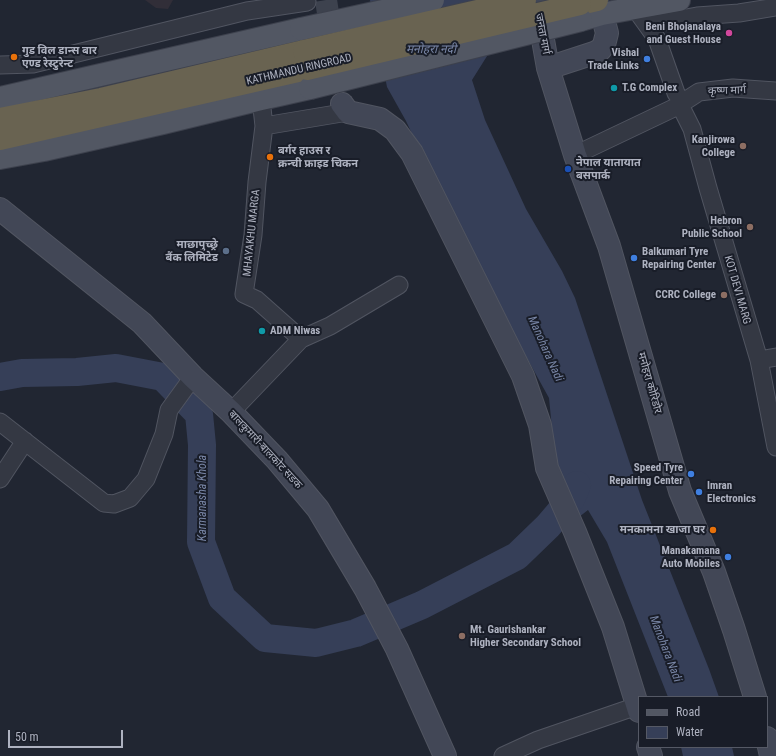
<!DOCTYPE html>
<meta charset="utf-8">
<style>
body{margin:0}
#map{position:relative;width:776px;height:756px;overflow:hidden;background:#212632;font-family:"Roboto Condensed",sans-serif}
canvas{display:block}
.legend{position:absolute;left:638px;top:696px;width:130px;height:52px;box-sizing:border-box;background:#191d28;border:1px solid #555965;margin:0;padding:5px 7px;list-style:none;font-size:12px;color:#aeb2c0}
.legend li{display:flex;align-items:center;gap:8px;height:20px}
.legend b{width:20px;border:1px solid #555965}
.scale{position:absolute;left:8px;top:730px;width:115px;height:18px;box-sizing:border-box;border:2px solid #aeb2c0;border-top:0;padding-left:5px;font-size:12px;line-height:14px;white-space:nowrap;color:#aeb2c0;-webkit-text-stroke:3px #191d28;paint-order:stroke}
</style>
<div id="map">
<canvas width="776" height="756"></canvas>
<ul class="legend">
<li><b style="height:5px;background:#525763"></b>Road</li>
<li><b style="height:11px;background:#363f58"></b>Water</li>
</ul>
<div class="scale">50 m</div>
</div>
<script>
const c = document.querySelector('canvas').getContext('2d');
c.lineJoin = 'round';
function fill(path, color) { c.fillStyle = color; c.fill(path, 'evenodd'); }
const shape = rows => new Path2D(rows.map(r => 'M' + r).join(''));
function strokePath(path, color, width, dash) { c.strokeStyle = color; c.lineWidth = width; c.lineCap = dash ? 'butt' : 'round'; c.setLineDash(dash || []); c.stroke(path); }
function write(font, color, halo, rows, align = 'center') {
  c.font = font + ' "Roboto Condensed","Noto Sans Devanagari",sans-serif'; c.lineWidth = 4; c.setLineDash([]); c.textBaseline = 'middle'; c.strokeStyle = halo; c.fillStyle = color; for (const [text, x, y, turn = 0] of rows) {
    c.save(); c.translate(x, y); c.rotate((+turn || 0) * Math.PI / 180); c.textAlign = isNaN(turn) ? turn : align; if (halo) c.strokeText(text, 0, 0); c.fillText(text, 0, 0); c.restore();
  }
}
fill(shape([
 [145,0,173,0,168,9,156,8]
]), '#312e38');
fill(shape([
 [370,0,490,0,499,37,472,80,485,120,509,172,526,209,562,271,575,298,642,500,709,669,719,697,668,697,607,542,588,510,579,517,555,459,549,398,466,248,406,121,387,87],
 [681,747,732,747,734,756,683,756]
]), '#363f58');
strokePath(shape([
 [0,377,22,373,77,372,116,368,163,377,199,414,202,445,201,542,222,598,265,638,316,643,356,633,422,605,517,556,548,526,571,499,577,485]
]), '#363f58', 28);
strokePath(shape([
 [326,0,342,104]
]), '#3d424e', 22, [22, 11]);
const street = shape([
 [634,7,657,39,676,93,682,103,680,105,692,129,708,188,759,360,776,447],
 [648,25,697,16,739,13,776,7],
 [0,65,33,64,247,11,307,2],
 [261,99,264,126,257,182,253,235,244,294,257,300,301,339],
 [682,103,699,92,733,88,776,91],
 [264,126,348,112],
 [575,155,680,105],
 [759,360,776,357],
 [231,412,301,339,330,326,399,285],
 [0,422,104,503,114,504,130,498,146,479,164,434,169,410,193,377],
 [0,479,25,441],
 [503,756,538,740,637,706]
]);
const secondary = shape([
 [536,0,548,68,575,155,609,246,680,491,714,572,734,630,755,697],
 [548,68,594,53,600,50,604,45,607,33,602,14],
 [342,104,348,112,380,119,395,130,412,153,523,376,540,425,547,468,575,532,613,627,639,711],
 [0,209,142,323,193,377,231,412,277,460,318,509,365,588,397,649,445,756],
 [767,738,771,756],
 [648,747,651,756]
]);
const primary = shape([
 [581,20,602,14,679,0],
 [0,98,301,29],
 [0,158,44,150,163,123,261,99,310,88]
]);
const highway = shape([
 [580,4,597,0],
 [0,119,101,99,304,51],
 [0,139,307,69]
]);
strokePath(street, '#515561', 19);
strokePath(secondary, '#515561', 24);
strokePath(primary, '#3d414d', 24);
strokePath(highway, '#3e424e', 24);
strokePath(street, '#343843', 17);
strokePath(secondary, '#424756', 22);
strokePath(primary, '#525763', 22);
strokePath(highway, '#696351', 22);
const primaryBridge = shape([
 [301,29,433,0],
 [310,88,581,20]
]);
const highwayBridge = shape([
 [304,51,525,0],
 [307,69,580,4]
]);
strokePath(primaryBridge, '#3d414d', 24, []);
strokePath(highwayBridge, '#3e424e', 24, []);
strokePath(primaryBridge, '#525763', 22);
strokePath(highwayBridge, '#696351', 22);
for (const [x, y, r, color] of [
 [729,33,4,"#d1479c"],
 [14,57,4,"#e8710a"],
 [647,59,4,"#3f7fe0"],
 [614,88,4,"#0f9aa8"],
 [743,146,4,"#8d6e63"],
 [270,157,4,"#e8710a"],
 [568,169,4,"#1a4fb4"],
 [750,227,4,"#8d6e63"],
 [226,251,4,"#5c6f8a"],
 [634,258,4,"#3f7fe0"],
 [724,295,4,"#8d6e63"],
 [262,331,4,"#0f9aa8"],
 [691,474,4,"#3f7fe0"],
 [699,492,4,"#3f7fe0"],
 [713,530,4,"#e8710a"],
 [728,557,4,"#3f7fe0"],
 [462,636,4,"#8d6e63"]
]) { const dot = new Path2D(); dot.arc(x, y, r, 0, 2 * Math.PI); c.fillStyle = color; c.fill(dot); strokePath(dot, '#191d28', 1.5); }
write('bold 11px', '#aeb2c0', '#191d28', [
 ["Beni Bhojanalaya",721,27],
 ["and Guest House",721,40],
 ["गुड विल डान्स बार",22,51,"left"],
 ["एण्ड रेस्टुरेन्ट",22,64,"left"],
 ["Vishal",639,53],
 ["Trade Links",639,66],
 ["T.G Complex",622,88,"left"],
 ["Kanjirowa",735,140],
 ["College",735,153],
 ["बर्गर हाउस र",278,151,"left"],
 ["क्रन्ची फ्राइड चिकन",278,164,"left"],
 ["नेपाल यातायात",576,163,"left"],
 ["बसपार्क",576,176,"left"],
 ["Hebron",742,221],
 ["Public School",742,234],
 ["माछापुच्छ्रे",218,245],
 ["बैंक लिमिटेड",218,258],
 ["Balkumari Tyre",642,252,"left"],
 ["Repairing Center",642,265,"left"],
 ["CCRC College",716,295],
 ["ADM Niwas",270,331,"left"],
 ["Speed Tyre",683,468],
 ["Repairing Center",683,481],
 ["Imran",707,486,"left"],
 ["Electronics",707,499,"left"],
 ["मनकामना खाजा घर",705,530],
 ["Manakamana",720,551],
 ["Auto Mobiles",720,564],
 ["Mt. Gaurishankar",470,630,"left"],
 ["Higher Secondary School",470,643,"left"]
], 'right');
write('11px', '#aeb2c0', '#191d28', [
 ["जनता मार्ग",542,34,79],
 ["KATHMANDU RINGROAD",299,70,-13],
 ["कृष्ण मार्ग",727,91,-2],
 ["MHAYAKHU MARGA",252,233,-84],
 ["KOT DEVI MARG",737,290,74],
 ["मनोहरा कोरिडोर",649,383,74],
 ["बालकुमारी-बालकोट सडक",265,450,47]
]);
write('italic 12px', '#7986a6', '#191d28', [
 ["मनोहरा नदी",431,50],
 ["Manohara Nadi",545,349,66],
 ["Karmanasha Khola",203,498,-90],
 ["Manohara Nadi",665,649,69]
]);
</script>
